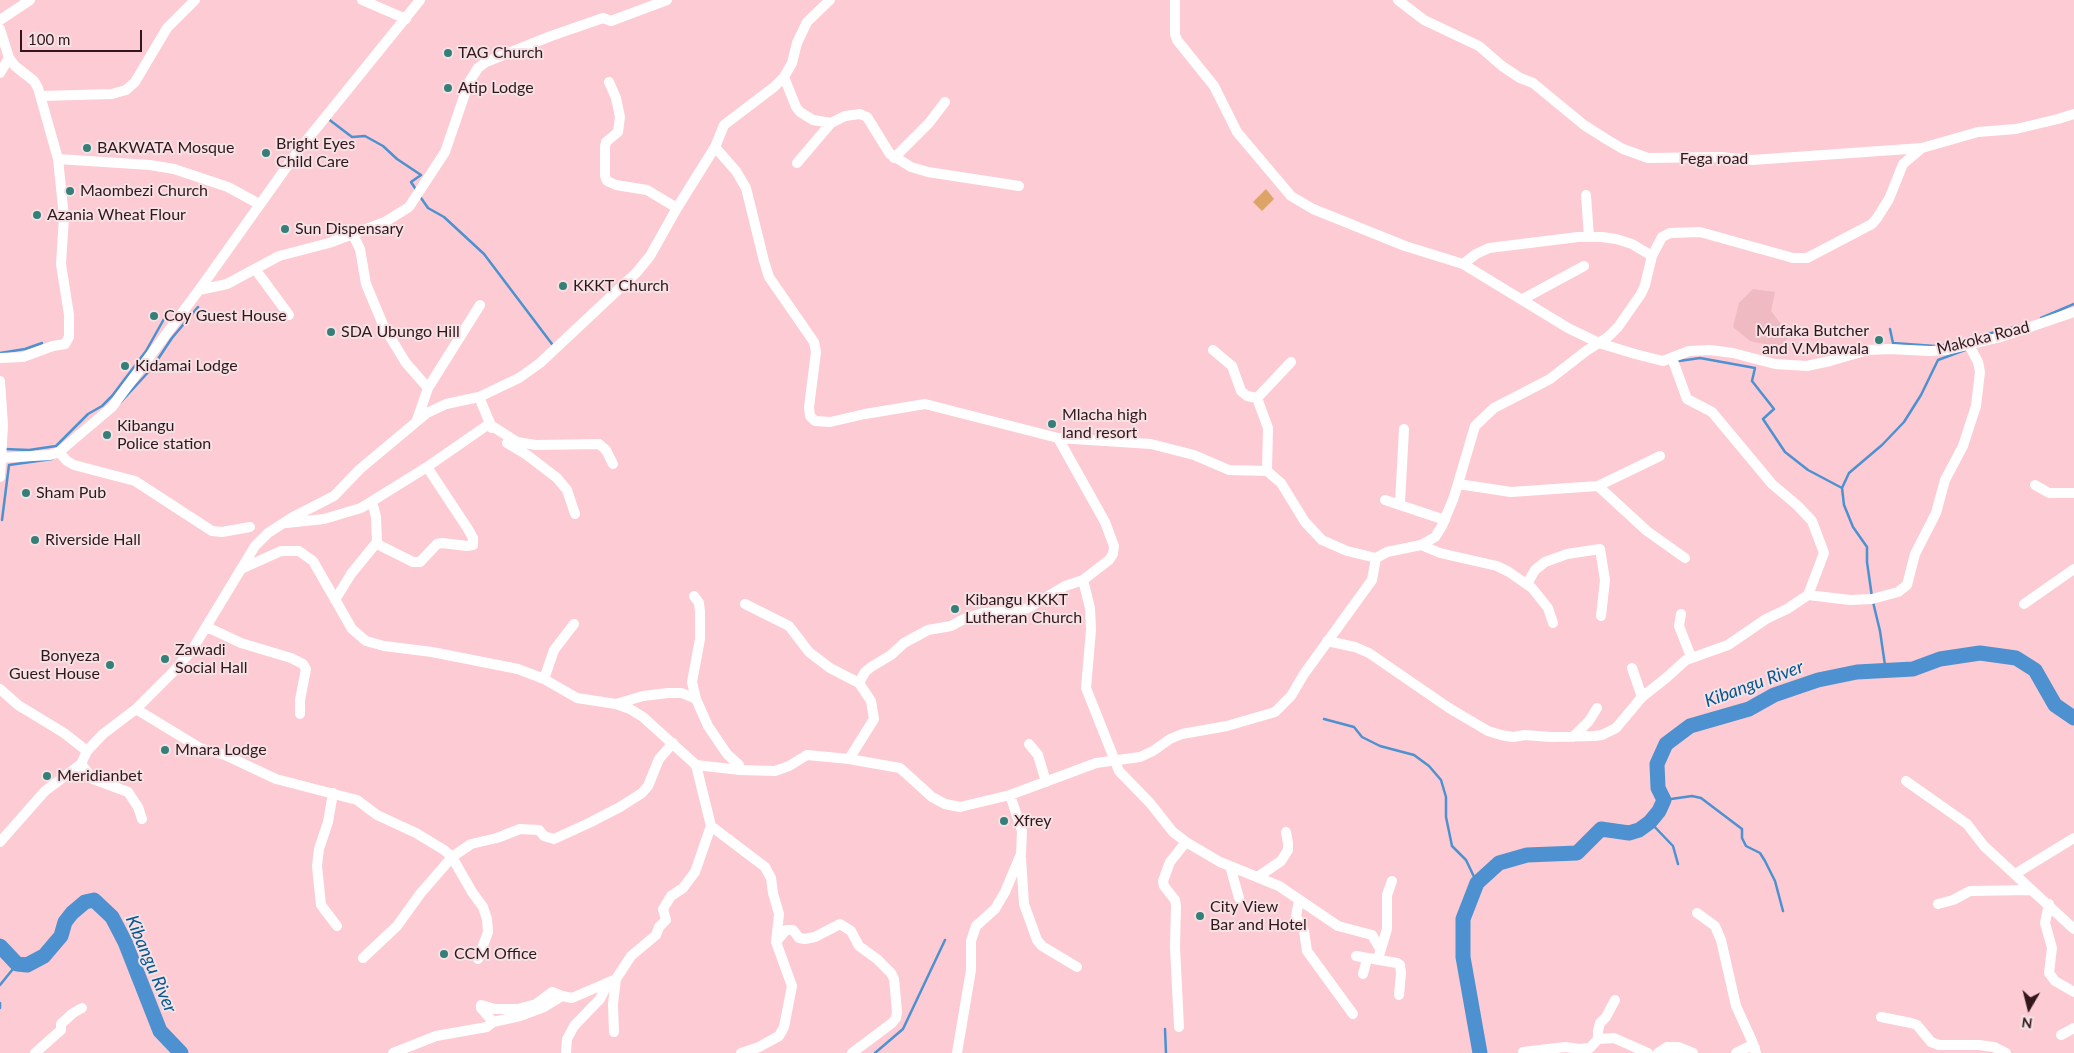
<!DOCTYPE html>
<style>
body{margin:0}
#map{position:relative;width:2074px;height:1053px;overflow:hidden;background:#fdcbd3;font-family:Lato,sans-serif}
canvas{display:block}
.north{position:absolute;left:2004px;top:983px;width:50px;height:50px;-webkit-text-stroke:4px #f4e2e5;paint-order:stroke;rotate:188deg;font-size:14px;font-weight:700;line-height:20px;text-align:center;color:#33161c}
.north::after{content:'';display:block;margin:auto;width:18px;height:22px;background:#33161c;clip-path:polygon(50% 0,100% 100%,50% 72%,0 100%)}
.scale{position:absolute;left:20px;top:30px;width:122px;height:22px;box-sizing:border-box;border:2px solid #33161c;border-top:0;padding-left:6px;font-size:15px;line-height:18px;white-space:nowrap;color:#33161c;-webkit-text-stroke:4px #f4e2e5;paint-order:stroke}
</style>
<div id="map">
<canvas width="2074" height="1053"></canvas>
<div class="north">N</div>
<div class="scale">100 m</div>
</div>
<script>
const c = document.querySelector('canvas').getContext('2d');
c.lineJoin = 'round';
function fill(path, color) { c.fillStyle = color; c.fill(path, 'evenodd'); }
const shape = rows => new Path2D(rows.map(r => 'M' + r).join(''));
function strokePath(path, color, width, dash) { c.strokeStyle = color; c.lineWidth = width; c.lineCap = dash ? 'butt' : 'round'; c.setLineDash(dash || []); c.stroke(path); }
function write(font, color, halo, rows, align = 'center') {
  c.font = font + ' Lato,sans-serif'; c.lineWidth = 4; c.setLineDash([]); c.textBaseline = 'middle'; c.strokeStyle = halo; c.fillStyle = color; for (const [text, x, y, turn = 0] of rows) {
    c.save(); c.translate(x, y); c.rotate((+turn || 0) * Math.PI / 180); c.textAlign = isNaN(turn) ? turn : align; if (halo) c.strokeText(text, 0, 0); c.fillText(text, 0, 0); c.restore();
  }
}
fill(shape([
 [1753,289,1775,292,1771,311,1790,336,1779,347,1750,341,1733,327,1739,303]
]), '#efbac2');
fill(shape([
 [1266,189,1274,199,1262,211,1253,202]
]), '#dca567');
strokePath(shape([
 [327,118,352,137,365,136,383,146,397,159,421,175,411,182,417,191],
 [419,195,428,208,444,217,484,254,552,344],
 [2041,318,2074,304],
 [1890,329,1893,343,1935,346],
 [1940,346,2019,326],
 [0,353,25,349,42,343],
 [1679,361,1700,358,1755,368,1752,381,1774,409,1763,419,1785,452,1808,470,1842,488],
 [120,403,152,368,172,338,198,307],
 [4,449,29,450,56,446,88,414,102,406,112,396,146,351,169,310],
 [2,520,9,465,52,459],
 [1872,597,1867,562,1867,547,1853,527,1844,505,1842,488,1849,473,1882,445,1904,422,1921,395,1938,360,1965,350],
 [1873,602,1880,631,1886,672],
 [1324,719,1354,727,1362,737,1380,746,1414,755,1429,766,1441,780,1446,797,1446,817,1452,846,1466,860,1477,883],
 [1664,800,1692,796,1701,798,1742,829,1742,838,1746,846,1760,853,1765,861,1775,881,1783,911],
 [1650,822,1673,846,1678,864],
 [0,985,17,964],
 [0,1003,0,1008],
 [1165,1029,1166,1053],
 [875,1053,903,1029,945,940]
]), '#4d91d0', 2.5);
strokePath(shape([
 [0,946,17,964,27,965,44,956,61,936,65,922,72,913,85,902,94,900,112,917,125,942,160,1031,181,1053],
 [1480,1053,1463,957,1463,919,1477,883,1499,863,1527,855,1577,853,1601,829,1629,833,1639,830,1650,822,1659,811,1664,800,1658,788,1657,764,1666,744,1690,726,1749,709,1774,695,1818,680,1857,672,1913,669,1940,659,1980,653,2016,658,2035,670,2055,705,2074,718]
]), '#4d91d0', 15);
strokePath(shape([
 [362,0,406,19],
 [1175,0,1175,34,1177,40,1214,86,1237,132,1291,196,1313,209,1405,246,1463,264,1568,328,1599,343,1635,354,1663,361,1689,351,1710,350,1733,353,1775,364,1807,366,1830,361,1868,350,1889,349,1930,351,1947,350,2001,337,2074,312],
 [1398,0,1424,20,1479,46,1502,66,1520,78,1533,83,1584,125,1606,139,1623,149,1648,158,1721,157,1752,160,1922,148,1978,132,2016,129,2058,119,2074,114],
 [0,20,30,0],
 [0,29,9,58,15,66,34,81,38,88,58,159,64,217,61,264,69,315,69,337,65,344,53,346,23,357,0,358],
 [0,73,9,58],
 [784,77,796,107,800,112,813,120,831,123,845,116,860,114,867,117,890,154,911,167,928,172,1019,186],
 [609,82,616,98,620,117,618,132,606,142,605,147,605,176,607,181,616,185,647,190,677,208],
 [41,96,112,94,126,90,135,82,167,28,195,0],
 [715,147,736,171,746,188,764,261,769,277,814,342,816,352,809,407,810,416,815,421,830,422,865,414,925,404,1058,438,1151,444,1194,455,1229,470,1267,471,1281,483,1305,522,1322,540,1347,551,1376,558],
 [894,158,929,123,945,102],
 [58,159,150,165,174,169,228,187,259,204],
 [797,163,831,123],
 [1586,195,1589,237],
 [353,235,360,249,366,284,384,327,406,363,428,388],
 [1463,264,1476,254,1489,248,1578,237,1602,237,1616,239,1632,244,1652,256],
 [255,269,289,315],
 [199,290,227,284,279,256,329,243,385,222,409,207,445,152,469,82,478,68,486,62,551,36,603,18,611,21,667,0],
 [1523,299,1584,266],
 [1213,350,1232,366,1241,391,1247,396,1257,398],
 [0,381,3,425,0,477],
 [479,397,492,428],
 [417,420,428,388,480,305],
 [507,443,527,455,557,478,567,490,575,514],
 [59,452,67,461,74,465,135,481,212,531,222,532,250,527],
 [0,458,50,455,59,452,112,407,199,290,298,151,420,0],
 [1267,471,1268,428,1257,398,1291,362],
 [1458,484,1511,492,1598,486,1660,456],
 [2035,485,2049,493,2074,493],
 [1598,486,1647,531,1685,558],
 [1385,500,1445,520],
 [372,501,376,517,377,542,379,545,413,562,420,562,437,544,442,543,467,546,473,545,473,538,468,529,427,467],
 [1400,503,1404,429],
 [286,523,324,519,361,508,427,467,489,424,517,442,536,445,599,444,606,450,613,464],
 [1421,545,1440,553,1497,566,1509,572,1532,588,1548,608,1553,623],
 [1376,558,1387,552,1421,545,1435,537,1442,526,1454,497,1475,426,1494,408,1550,379,1586,351,1608,337,1618,327,1641,294,1645,285,1652,256,1662,237,1670,233,1700,232,1793,258,1807,258,1872,224,1877,218,1889,199,1903,164,1922,148],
 [241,569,281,551,299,551,313,561,352,629,366,641,384,646,432,652,518,669,544,679,577,698,616,704,630,709,643,717,696,765,740,770,775,771,789,766,807,755,849,759,900,768,932,797,945,804,960,807,1010,795,1096,763,1140,757,1153,751,1170,739,1182,734,1227,726,1275,712,1291,696,1304,674,1372,580,1376,558],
 [1083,580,1090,608,1091,630,1086,688,1119,771,1150,803,1173,832,1186,842,1220,862,1279,886,1338,926,1372,935,1380,949],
 [1527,584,1535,570,1545,562,1567,554,1600,549,1605,580,1601,616],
 [1808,595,1850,600,1872,599,1898,592,1907,585,1915,554,1936,513,1945,480,1963,446,1976,406,1980,372,1978,362,1969,345],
 [694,596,699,603,700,612,700,639,692,682,696,699,708,726,727,754,739,765],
 [335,600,351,574,377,542],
 [745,604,789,626,809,652,830,668,859,683],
 [2024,604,2074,569],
 [1681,614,1679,626,1691,657],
 [207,627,241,643,291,658,303,664,306,669,300,700,300,714],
 [1327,641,1355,647,1369,653,1449,708,1488,731,1501,735,1513,737,1525,735,1551,737,1594,736,1602,735,1616,728,1642,697,1666,678,1686,660,1728,645,1766,619,1787,609,1808,595,1824,553,1812,521,1798,506,1772,484,1712,412,1687,399,1672,358],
 [1632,668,1642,697],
 [544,679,554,650,574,624],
 [0,689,18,705,64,733,87,751],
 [616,704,643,696,668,693,682,693,696,699],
 [136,709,200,748,225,755,276,779,357,800,377,815,416,833,444,850,452,857,472,892,483,907,487,919,488,932,478,959],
 [1573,737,1589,721,1597,708],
 [1029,744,1038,755,1046,782],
 [849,759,874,719,871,701,859,683,865,672,871,667,891,655,904,643,928,630,951,626,964,619,983,613,1015,611,1028,608,1065,586,1083,580,1109,560,1113,554,1114,546,1105,522,1058,438],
 [81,764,93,779,128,792,138,807,142,819],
 [696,765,711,826,765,867,771,878,773,893,779,914,776,942,792,986,784,1027,779,1036,759,1047,741,1053],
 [1906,781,1967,824,1984,846,2074,929],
 [333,793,328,822,319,849,317,866,321,905,337,926],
 [0,842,45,791,81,764,87,751,103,734,136,709,173,672,192,650,255,546,268,533,293,517,334,496,360,469,427,413,446,404,479,397,519,378,540,363,637,272,650,256,677,208,715,147,724,125,774,87,784,77,792,63,797,43,807,22,830,0],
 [1021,858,1024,904,1037,940,1042,946,1077,967],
 [1230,866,1239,898],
 [2015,874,2074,838],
 [1259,876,1281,861,1288,850,1288,843,1286,832],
 [1299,901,1296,916,1304,931,1307,951,1353,1014],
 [1938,904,1953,900,1970,891,2031,890],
 [2049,904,2045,923,2052,948,2049,973,2055,981,2074,992],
 [1697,913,1715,926,1721,940,1736,1006,1752,1041,1756,1053],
 [776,942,786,930,793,930,799,938,805,939,815,937,840,924,851,931,859,946,877,959,891,973,894,979,895,989,897,1012,896,1018,892,1023,852,1053],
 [1356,956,1397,963,1400,965,1401,973,1399,995],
 [363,958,397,926,420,894,452,857,471,844,497,838,520,829,539,830,544,836,554,839,589,823,620,807,642,793,648,786,659,759,673,743],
 [1378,959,1387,929,1387,895,1392,881],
 [1363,974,1367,959],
 [1881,1017,1911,1023,1917,1025,1931,1042,1939,1045,1979,1045,1994,1047,2006,1053],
 [493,1022,481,1008,481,1005,495,1009,518,1009,536,1004,552,992,562,996],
 [1179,1027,1175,947,1176,906,1175,900,1164,886,1163,881,1170,862,1186,842],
 [614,1032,613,1004,616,979,631,956,656,935,659,927,666,920,663,909,671,896,683,888,695,872,711,826],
 [2061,1035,2074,1028],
 [1598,1039,1614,1038,1648,1053],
 [1523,1052,1565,1047,1580,1049,1590,1048,1598,1039,1598,1031,1600,1023,1606,1017,1615,1000],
 [35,1053,61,1030,61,1024,73,1013,82,1008],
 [393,1053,436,1036,487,1027,493,1022,520,1016,544,1007,562,996,572,998,616,979],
 [566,1053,567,1039,574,1026,600,999,605,989,611,983],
 [957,1053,971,970,971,941,976,926,995,909,1005,892,1021,854,1022,831,1010,795],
 [1658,1053,1667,1047,1675,1047],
 [1670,1053,1678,1047,1693,1053],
 [1736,1053,1748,1047,1755,1048]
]), '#fff', 10);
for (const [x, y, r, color] of [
 [448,53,5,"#367e78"],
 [448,88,5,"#367e78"],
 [87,148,5,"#367e78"],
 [266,153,5,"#367e78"],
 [70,191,5,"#367e78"],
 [37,215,5,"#367e78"],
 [285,229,5,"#367e78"],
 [563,286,5,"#367e78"],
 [154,316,5,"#367e78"],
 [331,332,5,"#367e78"],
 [1879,340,5,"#367e78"],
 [125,366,5,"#367e78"],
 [1052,424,5,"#367e78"],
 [107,435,5,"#367e78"],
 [26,493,5,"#367e78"],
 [35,540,5,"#367e78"],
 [955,609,5,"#367e78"],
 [165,659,5,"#367e78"],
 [110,665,5,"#367e78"],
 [165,750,5,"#367e78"],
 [47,776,5,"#367e78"],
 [1004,821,5,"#367e78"],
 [1200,916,5,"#367e78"],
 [444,954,5,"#367e78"]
]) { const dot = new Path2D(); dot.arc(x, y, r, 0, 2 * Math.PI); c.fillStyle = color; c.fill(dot); strokePath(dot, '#f4e2e5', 2); }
write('16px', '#33161c', '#f4e2e5', [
 ["TAG Church",458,53],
 ["Atip Lodge",458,88],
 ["Bright Eyes",276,144],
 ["Child Care",276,162],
 ["BAKWATA Mosque",97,148],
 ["Maombezi Church",80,191],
 ["Azania Wheat Flour",47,215],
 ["Sun Dispensary",295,229],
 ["KKKT Church",573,286],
 ["Coy Guest House",164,316],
 ["Mufaka Butcher",1869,331,"right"],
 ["and V.Mbawala",1869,349,"right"],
 ["SDA Ubungo Hill",341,332],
 ["Kidamai Lodge",135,366],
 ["Mlacha high",1062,415],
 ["land resort",1062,433],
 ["Kibangu",117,426],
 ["Police station",117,444],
 ["Sham Pub",36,493],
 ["Riverside Hall",45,540],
 ["Kibangu KKKT",965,600],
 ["Lutheran Church",965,618],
 ["Zawadi",175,650],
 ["Social Hall",175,668],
 ["Bonyeza",100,656,"right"],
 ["Guest House",100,674,"right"],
 ["Mnara Lodge",175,750],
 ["Meridianbet",57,776],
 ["Xfrey",1014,821],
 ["City View",1210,907],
 ["Bar and Hotel",1210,925],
 ["CCM Office",454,954]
], 'left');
write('16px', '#33161c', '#f4e2e5', [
 ["Fega road",1714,159],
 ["Makoka Road",1983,338,-14]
]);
write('italic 18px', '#055792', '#f4e2e5', [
 ["Kibangu River",1754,684,-20],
 ["Kibangu River",151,964,67]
]);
</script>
